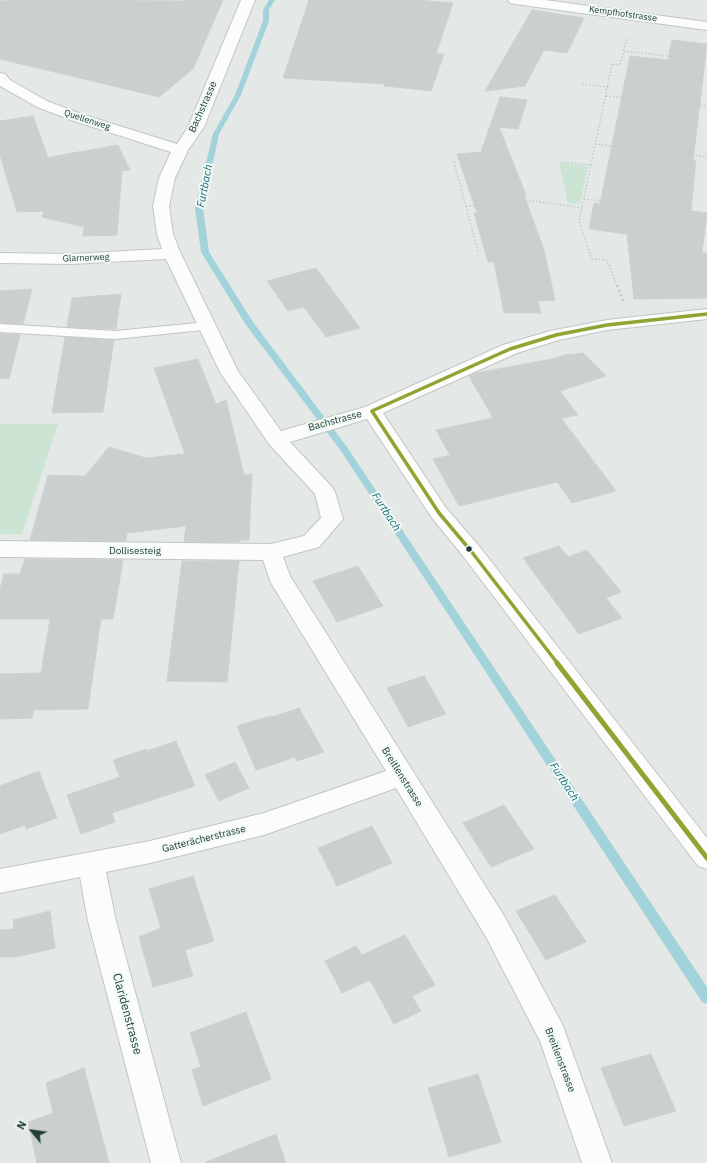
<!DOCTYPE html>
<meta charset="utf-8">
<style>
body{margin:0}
#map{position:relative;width:707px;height:1163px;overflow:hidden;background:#e4e9e7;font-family:"IBM Plex Sans",sans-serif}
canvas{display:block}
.north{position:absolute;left:12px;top:1111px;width:40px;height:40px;-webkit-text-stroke:3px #f1f9f5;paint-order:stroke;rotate:299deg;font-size:11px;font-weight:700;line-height:16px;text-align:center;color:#203e36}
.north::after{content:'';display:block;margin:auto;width:14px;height:18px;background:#203e36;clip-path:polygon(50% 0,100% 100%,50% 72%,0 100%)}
</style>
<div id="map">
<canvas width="707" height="1163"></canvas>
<div class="north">N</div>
</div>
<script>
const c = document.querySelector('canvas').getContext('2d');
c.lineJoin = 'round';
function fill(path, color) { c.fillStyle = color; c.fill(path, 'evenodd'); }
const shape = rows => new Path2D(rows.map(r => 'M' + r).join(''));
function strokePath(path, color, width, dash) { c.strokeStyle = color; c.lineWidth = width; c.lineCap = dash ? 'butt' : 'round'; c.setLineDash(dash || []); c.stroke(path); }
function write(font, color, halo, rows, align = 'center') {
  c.font = font + ' "IBM Plex Sans",sans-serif'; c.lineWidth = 4; c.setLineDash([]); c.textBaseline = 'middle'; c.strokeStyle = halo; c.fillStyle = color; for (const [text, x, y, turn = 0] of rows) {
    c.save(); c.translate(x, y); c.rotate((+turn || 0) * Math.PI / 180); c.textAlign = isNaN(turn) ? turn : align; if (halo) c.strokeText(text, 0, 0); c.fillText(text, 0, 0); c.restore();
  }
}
fill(shape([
 [559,162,588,166,580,204,568,203],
 [0,424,58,424,22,534,0,534]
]), '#cce4d3');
fill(shape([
 [269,0,275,0,269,10,269,21,241,95,219,134,203,208,209,252,253,322,347,447,707,987,707,1004,702,1002,341,451,246,325,201,252,195,208,213,134,235,95,263,21,263,10,269,0]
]), '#a2d2da');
const building = shape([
 [19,0,184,1,185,0,223,0,193,69,159,97,0,59,0,1,19,0],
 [309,0,417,0,453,3,436,54,444,54,431,91,384,86,385,84,283,78,309,0],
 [532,10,584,18,567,53,544,50,525,86,485,91,532,10],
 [672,40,707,44,693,161,696,161,691,211,707,213,702,253,707,253,707,298,634,299,627,234,589,229,594,203,600,204,630,56,668,60,672,40],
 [500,97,527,100,518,129,499,127,526,195,524,195,544,250,555,300,538,301,541,313,504,313,494,262,488,262,474,213,477,213,457,154,481,152,500,97],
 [33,116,48,158,50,157,118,145,130,170,122,171,117,235,83,236,84,227,42,217,44,211,17,212,0,155,0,121,33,116],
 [316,268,360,328,326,337,304,307,288,311,267,281,316,268],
 [32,289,23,324,0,323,0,291,32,289],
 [121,294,116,329,67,327,72,298,121,294],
 [0,334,20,335,9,379,0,378,0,334],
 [65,337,114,340,103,412,52,413,65,337],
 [583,353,606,376,560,391,578,415,561,418,616,491,572,503,557,482,459,506,433,459,450,455,436,430,493,418,469,376,476,373,552,359,569,354,569,355,583,353],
 [198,359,216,404,226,400,244,475,252,474,249,540,241,540,240,542,184,542,186,526,127,533,126,541,30,540,48,475,85,476,109,447,146,458,185,454,154,368,198,359],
 [559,546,568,557,587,550,621,592,606,598,622,618,579,634,523,558,559,546],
 [25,559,123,560,113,619,101,619,88,709,34,710,32,718,0,719,0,674,41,673,50,619,0,619,0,589,4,574,20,574,25,559],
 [182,561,239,561,227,682,167,681,182,561],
 [358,566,383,606,337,622,313,581,358,566],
 [424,676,446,714,408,727,387,688,424,676],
 [299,708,324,752,297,761,295,757,256,770,237,726,270,716,272,717,299,708],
 [176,741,195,786,112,813,115,822,81,834,67,795,120,777,113,760,146,749,147,751,176,741],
 [235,762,249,788,219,801,205,775,235,762],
 [39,771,57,818,26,829,25,825,0,834,0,786,39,771],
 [504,805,534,849,491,867,463,823,504,805],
 [372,826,392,863,337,886,318,848,372,826],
 [193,876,214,941,185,950,193,976,153,987,139,937,161,928,149,889,193,876],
 [555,895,586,942,546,960,516,911,555,895],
 [50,911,55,948,16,957,0,957,0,930,14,929,13,920,50,911],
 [405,935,435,985,412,996,421,1011,394,1024,370,980,342,993,325,961,356,946,362,955,405,935],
 [246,1012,271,1079,203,1106,192,1070,201,1067,190,1033,246,1012],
 [651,1054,676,1111,624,1126,601,1068,651,1054],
 [84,1068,109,1163,37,1163,28,1122,53,1113,46,1083,84,1068],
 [478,1074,501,1142,449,1157,428,1088,478,1074],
 [276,1134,286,1163,207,1163,206,1162,276,1134]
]);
fill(building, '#cbd0ce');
strokePath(building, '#ccd2d0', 1);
const service = shape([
 [208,322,213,323,215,326,213,329,115,339,0,332,0,324,115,331,208,322]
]);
const minor = shape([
 [241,0,255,0,204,127,188,150,175,178,169,206,173,234,181,254,238,371,281,431,365,407,503,345,550,331,607,320,707,309,707,319,607,330,559,340,517,353,383,413,446,508,479,546,707,838,707,869,698,866,463,556,432,518,367,419,290,442,332,487,335,492,343,519,319,547,283,557,290,576,506,919,563,1026,612,1163,582,1163,540,1041,486,937,396,788,264,835,150,863,106,872,116,921,181,1163,151,1163,88,921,80,877,0,893,0,869,150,841,264,813,386,771,271,583,263,560,0,557,0,541,271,544,304,536,321,518,315,494,269,444,220,372,166,259,71,264,0,263,0,253,71,254,162,249,157,234,153,206,159,178,171,152,71,120,37,107,0,86,0,73,5,74,10,80,47,101,81,114,177,144,188,127,241,0],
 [508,0,545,0,707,22,707,30,515,4,510,3,508,0]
]);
strokePath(service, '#c1c6c4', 2);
strokePath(minor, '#c1c6c4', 2);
strokePath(shape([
 [313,14,297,45,306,50,385,55,381,68],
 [624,51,684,58],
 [582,84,608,87],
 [606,96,707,106],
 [595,144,707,157],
 [454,162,478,252],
 [564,162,591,165],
 [584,199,666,208],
 [466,206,535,201,582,208],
 [617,286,607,260,592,259,579,222,612,64,620,65,627,37]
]), '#c0cac6', 1.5, [1.5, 2]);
strokePath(shape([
 [617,285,623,301]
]), '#c0cac6', 2.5, [2, 3]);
fill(service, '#fbfcfb');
fill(minor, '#fbfcfb');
strokePath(shape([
 [372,411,439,513,471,551,558,664],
 [372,411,510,349,556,335,607,325,707,314]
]), '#8ea631', 3.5);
strokePath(shape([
 [557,663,707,858]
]), '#8ea631', 5);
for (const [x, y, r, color] of [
 [469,549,3.5,"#203e36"]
]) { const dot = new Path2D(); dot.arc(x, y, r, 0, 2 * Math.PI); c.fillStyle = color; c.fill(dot); strokePath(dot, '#f1f9f5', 1.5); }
write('9px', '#203e36', '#f1f9f5', [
 ["Kempfhofstrasse",623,14,8],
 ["Quellenweg",87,120,18],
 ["Glarnerweg",86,258,-2]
]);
write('10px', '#203e36', '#f1f9f5', [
 ["Bachstrasse",203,107,-66],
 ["Bachstrasse",335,421,-15],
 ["Dollisesteig",135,551],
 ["Breitlenstrasse",402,777,58],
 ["Gatterächerstrasse",204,839,-14],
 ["Breitlenstrasse",560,1060,69]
]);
write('italic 11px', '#166c7e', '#f1f9f5', [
 ["Furtbach",205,186,-79],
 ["Furtbach",386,512,57],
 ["Furtbach",564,782,57]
]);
write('12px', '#203e36', '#f1f9f5', [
 ["Claridenstrasse",127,1014,75]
]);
</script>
